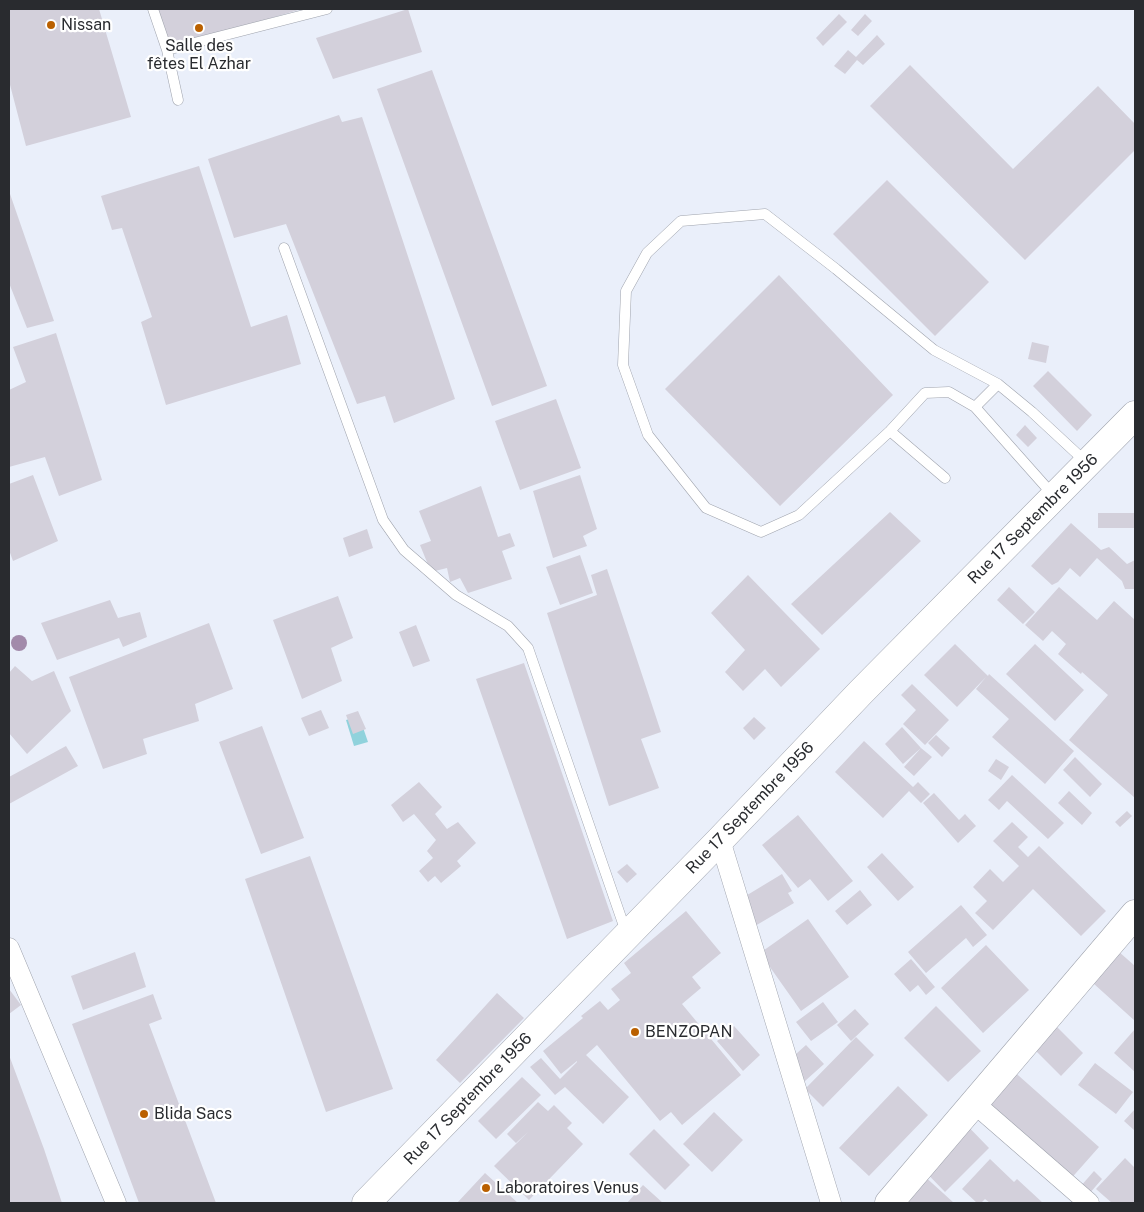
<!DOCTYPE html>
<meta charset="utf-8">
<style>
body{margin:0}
#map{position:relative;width:1144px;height:1212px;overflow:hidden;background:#eaeffa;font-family:"Public Sans",sans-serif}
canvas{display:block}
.frame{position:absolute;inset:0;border:10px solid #292b2f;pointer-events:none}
</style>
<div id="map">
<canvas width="1144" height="1212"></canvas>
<div class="frame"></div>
</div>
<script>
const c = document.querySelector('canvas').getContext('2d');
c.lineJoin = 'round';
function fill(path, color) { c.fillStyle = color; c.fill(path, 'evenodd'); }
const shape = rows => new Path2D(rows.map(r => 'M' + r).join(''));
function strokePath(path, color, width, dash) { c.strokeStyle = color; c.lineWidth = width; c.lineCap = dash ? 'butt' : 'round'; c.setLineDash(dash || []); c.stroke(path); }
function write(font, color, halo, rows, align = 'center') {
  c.font = font + ' "Public Sans",sans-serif'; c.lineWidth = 4.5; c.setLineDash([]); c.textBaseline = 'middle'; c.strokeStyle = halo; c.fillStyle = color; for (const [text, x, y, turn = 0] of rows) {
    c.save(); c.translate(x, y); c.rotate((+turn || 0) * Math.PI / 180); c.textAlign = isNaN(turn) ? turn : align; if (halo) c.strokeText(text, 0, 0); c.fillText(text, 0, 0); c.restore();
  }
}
fill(shape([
 [359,716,368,742,354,746,346,720]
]), '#90d2dc');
fill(shape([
 [9,9,99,9,131,117,26,146,9,81],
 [158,9,302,9,168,48],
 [408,9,422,52,333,79,316,38],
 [839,14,847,22,823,46,816,38],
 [865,14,872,21,858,36,851,30],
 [877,35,885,44,863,65,857,60,845,74,834,66,848,50,856,57],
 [910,65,1013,169,1098,86,1135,124,1135,150,1025,260,870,106],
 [432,70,547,386,492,406,377,89],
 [339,115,342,122,362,117,455,399,394,423,385,396,357,404,286,224,234,238,208,159],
 [199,166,251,327,287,315,301,364,166,405,141,322,152,317,122,228,112,230,101,196],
 [887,180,989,282,935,336,833,234],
 [9,191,54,321,27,328,9,283],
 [779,275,893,395,780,506,665,389],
 [56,333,102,480,59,496,45,457,9,467,9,390,26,382,13,347],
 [1032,342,1049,346,1046,363,1028,359],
 [1048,371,1092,415,1077,431,1033,386],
 [556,399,581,468,520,490,495,421],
 [1025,425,1037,438,1028,447,1016,435],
 [33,475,58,541,13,561,9,550,9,484],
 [580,475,597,529,583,536,587,546,553,558,533,491],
 [481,486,498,537,510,533,515,546,502,551,512,579,468,593,460,578,450,582,447,568,431,572,420,545,431,541,419,511],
 [890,512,921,541,822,635,791,604],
 [1098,513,1135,513,1135,528,1098,528],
 [1071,523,1101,550,1109,547,1127,564,1135,560,1135,589,1125,589,1122,581,1097,558,1080,577,1070,568,1058,582,1052,585,1031,566],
 [367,529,373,548,349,557,343,538],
 [580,555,593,593,560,605,546,567],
 [607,569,661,732,641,739,659,788,609,806,547,613,597,595,591,575],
 [748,575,820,649,781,687,765,669,743,691,725,672,745,650,711,613],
 [1009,587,1035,612,1023,624,997,600],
 [1059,587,1097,620,1114,601,1135,620,1135,798,1069,740,1108,695,1082,672,1081,674,1058,654,1066,644,1052,631,1043,641,1025,625],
 [338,596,353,638,331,648,342,681,302,699,273,620],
 [110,600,118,618,140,612,147,637,123,647,119,638,57,660,41,623],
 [209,623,233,689,195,704,199,721,143,739,147,754,103,769,69,677],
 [416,625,430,661,413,667,399,632],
 [955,644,988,676,989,674,1074,751,1045,784,992,737,1009,719,976,689,986,677,957,707,924,675],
 [1035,644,1084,690,1055,721,1006,674],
 [524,663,613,921,567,939,476,679],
 [15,666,32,681,54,671,71,711,27,754,9,733,9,673],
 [912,684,949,720,925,745,903,724,916,710,901,695],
 [321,710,329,728,309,736,301,718],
 [358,711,366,729,353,734,346,715],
 [754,717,766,728,754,740,743,728],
 [262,726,304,838,261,854,219,742],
 [902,727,921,748,903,764,885,744],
 [936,735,950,748,942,757,928,743],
 [864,741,913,787,918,782,930,794,921,803,909,791,883,818,835,772],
 [66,746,78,766,9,804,9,777],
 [921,748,932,757,914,776,904,767],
 [1075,757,1102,784,1090,797,1063,770],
 [996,759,1009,767,1001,780,988,771],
 [1012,775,1064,823,1048,839,1007,801,999,810,988,800],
 [419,782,442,807,435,814,447,829,458,822,476,843,457,861,461,866,441,883,435,876,428,882,419,871,433,858,427,851,436,840,414,814,403,822,391,805],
 [1069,791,1092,813,1082,825,1058,803],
 [934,793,959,820,965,814,976,826,958,843,923,803],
 [1127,811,1132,816,1120,827,1115,822],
 [798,815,853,881,828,901,810,879,798,888,762,845],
 [1012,822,1028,837,1018,847,1028,857,1039,846,1106,911,1081,936,1033,889,993,930,975,913,987,901,973,887,990,869,1003,882,1019,866,993,841],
 [882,853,914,887,898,901,867,867],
 [310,856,393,1089,326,1112,245,879],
 [627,864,637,874,627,883,617,872],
 [782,874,792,891,788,893,794,903,755,926,739,900],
 [860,890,872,905,847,925,835,911],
 [961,905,987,935,973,947,966,938,926,973,908,952],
 [686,911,721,953,692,977,701,988,682,1004,741,1075,682,1125,671,1112,660,1121,597,1045,586,1055,629,1097,603,1124,565,1087,555,1095,530,1067,541,1058,560,1079,577,1062,577,1061,561,1074,543,1051,583,1018,581,1016,600,1001,608,1010,620,1000,611,989,631,973,624,963],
 [808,919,849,977,801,1011,760,953],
 [1110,944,1135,966,1135,1021,1083,974],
 [986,945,1029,990,983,1033,941,988],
 [135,952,146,987,83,1010,71,976],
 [911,959,935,987,926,995,918,985,910,992,894,974],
 [9,989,21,1005,9,1014],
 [497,993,524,1018,460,1083,436,1060],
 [153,994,162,1019,149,1024,216,1203,139,1203,72,1024],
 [823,1002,838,1022,811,1041,796,1022],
 [936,1006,981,1051,948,1082,904,1038],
 [855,1009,869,1024,851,1041,837,1025],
 [734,1026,760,1055,743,1071,717,1041],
 [1057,1027,1083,1053,1061,1076,1035,1050],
 [1135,1029,1135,1072,1114,1053],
 [856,1037,874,1055,823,1107,805,1089],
 [806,1045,824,1064,805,1081,787,1062],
 [9,1055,44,1149,62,1203,9,1203],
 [1001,1060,1099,1147,1068,1182,968,1098],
 [1095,1063,1133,1092,1116,1114,1078,1085],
 [522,1077,541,1095,496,1139,478,1121],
 [898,1086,928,1115,869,1176,839,1148],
 [538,1102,548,1111,554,1105,572,1123,567,1128,583,1144,529,1200,494,1166,528,1132,516,1143,507,1134],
 [1135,1109,1135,1131,1124,1121],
 [714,1112,743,1140,712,1172,683,1144],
 [956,1114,989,1148,945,1192,912,1158],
 [654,1129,690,1165,665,1190,629,1154],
 [1125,1158,1135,1168,1135,1203,1112,1203,1096,1189],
 [990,1159,1014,1182,1017,1179,1043,1203,990,1203,985,1199,981,1203,977,1203,962,1189],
 [911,1164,954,1203,904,1203],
 [1094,1171,1102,1179,1089,1194,1080,1187],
 [485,1173,518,1203,457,1203],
 [643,1185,663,1203,627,1203]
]), '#d3d0db');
const lane = shape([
 [153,9,167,50,178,100],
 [167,50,327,9],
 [284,248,383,520,404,550,456,595,508,626,528,648,626,932],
 [975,407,998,384],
 [890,431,945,478],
 [1054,496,975,407,949,392,925,393,890,431,799,515,761,532,706,508,648,435,623,365,626,291,647,253,681,221,765,214,836,269,934,350,998,384,1032,412,1087,463]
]);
const street = shape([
 [720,840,831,1203],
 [9,948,116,1203],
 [974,1103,1089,1203]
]);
const secondary = shape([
 [366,1203,720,840,861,692,1135,415],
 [889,1203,1135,914]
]);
strokePath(lane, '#9fa3ad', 11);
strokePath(street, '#9fa3ad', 21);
strokePath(secondary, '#9fa3ad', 29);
strokePath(lane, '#fff', 10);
strokePath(street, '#fff', 20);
strokePath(secondary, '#fff', 28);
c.fillStyle = '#a28aaa';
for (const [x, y] of [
 [19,643]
]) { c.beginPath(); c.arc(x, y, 8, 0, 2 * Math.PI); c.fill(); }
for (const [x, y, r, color] of [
 [51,25,5,"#ba6000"],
 [199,28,5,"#ba6000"],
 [635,1032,5,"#ba6000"],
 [144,1114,5,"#ba6000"],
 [486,1188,5,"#ba6000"]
]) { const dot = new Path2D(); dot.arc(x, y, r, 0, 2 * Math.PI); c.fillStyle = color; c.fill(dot); strokePath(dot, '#fff', 2); }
write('16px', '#292b2f', '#fff', [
 ["Nissan",61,25],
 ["Salle des",199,46,"center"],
 ["fêtes El Azhar",199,64,"center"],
 ["BENZOPAN",645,1032],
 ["Blida Sacs",154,1114],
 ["Laboratoires Venus",496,1188]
], 'left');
write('16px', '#292b2f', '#fff', [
 ["Rue 17 Septembre 1956",1033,519,-45],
 ["Rue 17 Septembre 1956",750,808,-46],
 ["Rue 17 Septembre 1956",468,1099,-46]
]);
</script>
